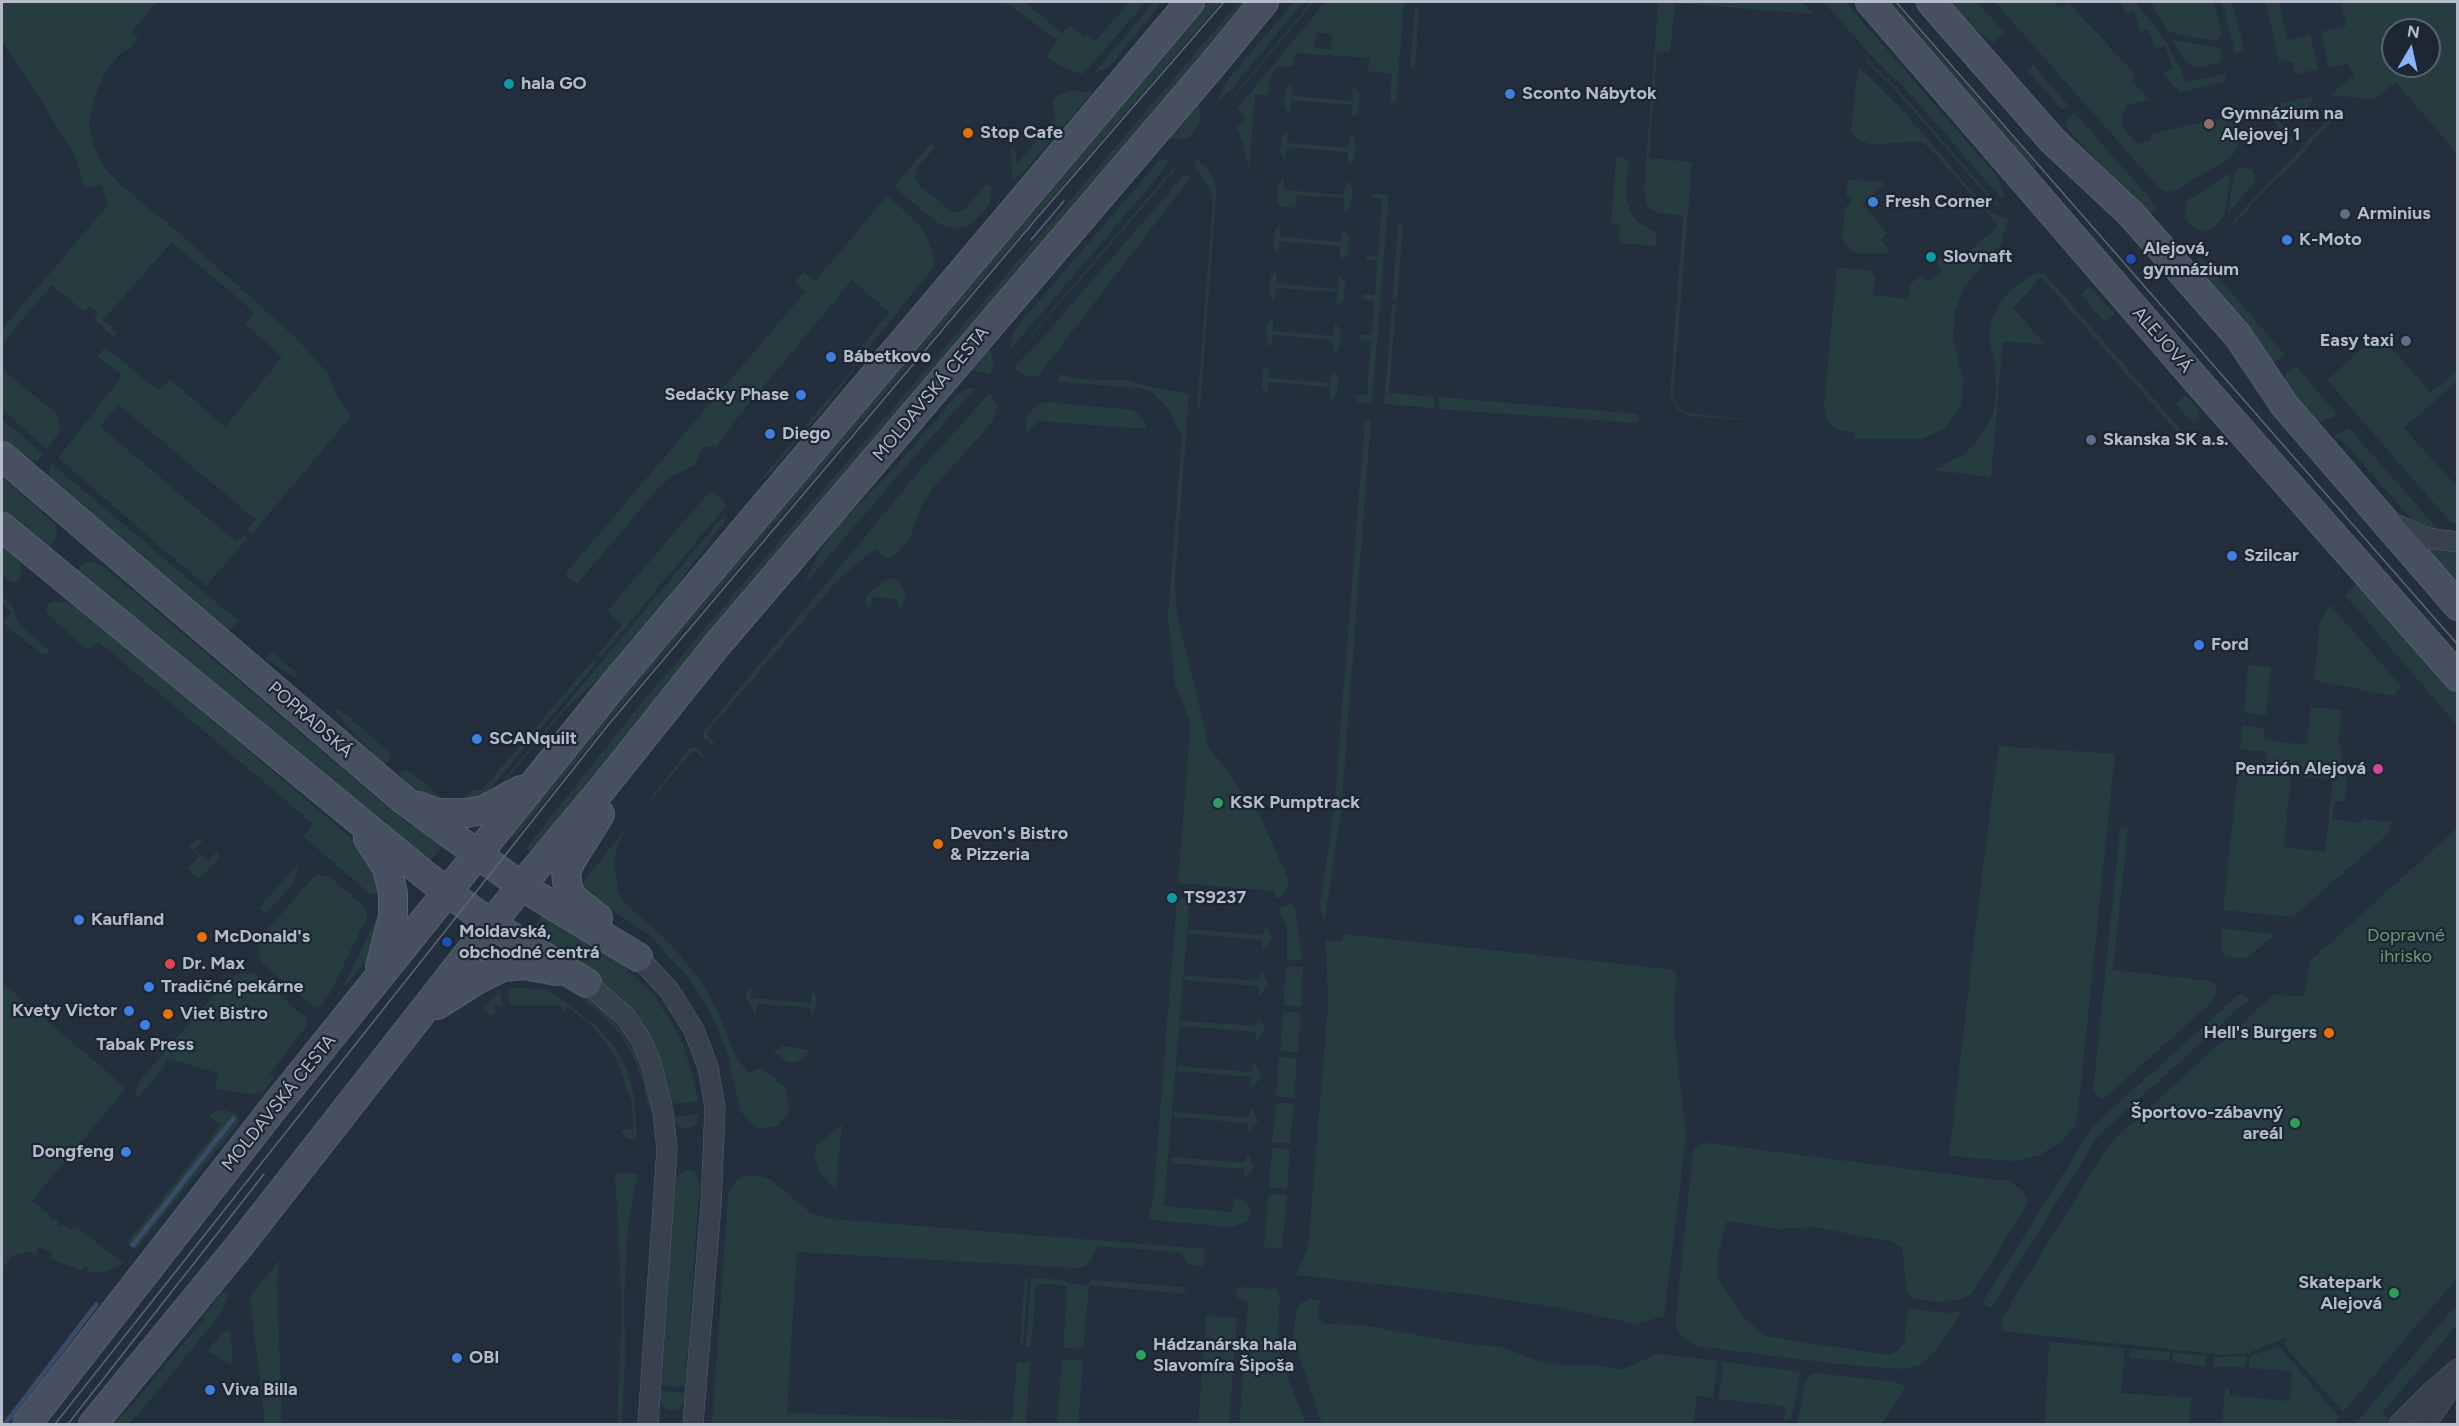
<!DOCTYPE html>
<meta charset="utf-8">
<style>
body{margin:0}
#map{position:relative;width:2459px;height:1426px;overflow:hidden;background:#242f3e;font-family:Figtree,sans-serif}
canvas{display:block}
.frame{position:absolute;inset:0;border:3px solid #b4bcc9;pointer-events:none}
.north{position:absolute;left:2381px;top:18px;width:60px;height:60px;box-sizing:border-box;background:#1d2633;border:2px solid #59626f;border-radius:50%;rotate:9deg;font-size:16px;font-weight:700;line-height:24px;text-align:center;color:#b4bcc9}
.north::after{content:'';display:block;margin:auto;width:21px;height:27px;background:#8ab4f8;clip-path:polygon(50% 0,100% 100%,50% 72%,0 100%)}
</style>
<div id="map">
<canvas width="2459" height="1426"></canvas>
<div class="frame"></div>
<div class="north">N</div>
</div>
<script>
const c = document.querySelector('canvas').getContext('2d');
c.lineJoin = 'round';
function fill(path, color) { c.fillStyle = color; c.fill(path, 'evenodd'); }
const shape = rows => new Path2D(rows.map(r => 'M' + r).join(''));
function strokePath(path, color, width, dash) { c.strokeStyle = color; c.lineWidth = width; c.lineCap = dash ? 'butt' : 'round'; c.setLineDash(dash || []); c.stroke(path); }
function write(font, color, halo, rows, align = 'center') {
  c.font = font + ' Figtree,sans-serif'; c.lineWidth = 4.5; c.setLineDash([]); c.textBaseline = 'middle'; c.strokeStyle = halo; c.fillStyle = color; for (const [text, x, y, turn = 0] of rows) {
    c.save(); c.translate(x, y); c.rotate((+turn || 0) * Math.PI / 180); c.textAlign = isNaN(turn) ? turn : align; if (halo) c.strokeText(text, 0, 0); c.fillText(text, 0, 0); c.restore();
  }
}
fill(shape([
 [2,2,157,2,132,31,138,38,131,47,122,52,106,71,95,95,89,124,94,145,104,167,122,186,179,233,296,338,329,375,337,397,351,416,252,534,247,530,256,520,119,405,100,426,236,542,244,535,248,538,206,586,58,458,122,376,98,356,105,347,159,391,170,379,225,427,282,357,245,324,254,312,172,242,103,320,117,333,114,337,94,319,98,312,90,306,85,312,52,285,2,344,2,329,108,205,101,185,86,187,84,185,74,153,2,40],
 [1004,2,1025,2,1062,34,1070,25,1084,37,1087,34,1095,41,1130,2,1145,3,1083,74,1061,67,1046,56,1058,40],
 [1154,2,1162,2,1109,67,1094,73],
 [1208,2,1221,2,930,340,631,693,514,839,510,835,653,659],
 [1239,2,1250,2,639,718,531,853,526,848,644,700],
 [1294,2,1303,2,1231,90,1218,102,1220,93,1228,79],
 [1311,2,1314,2,1230,102,1230,100],
 [1325,2,1404,2,1396,103,1390,102,1392,74,1368,71,1369,58,1295,53,1293,66,1281,66,1273,72,1269,81,1268,95,1255,95,1249,171,1244,146,1237,128,1245,117,1237,109],
 [1317,32,1332,34,1330,50,1314,47],
 [1658,2,1802,2,1813,14,1675,3,1670,52,1657,51,1649,158,1692,162,1673,396,1676,404,1684,411,1694,414,1779,422,1690,416,1679,411,1670,397,1683,216,1658,213,1652,210,1647,206,1644,192],
 [1824,2,1845,2,1997,176,2006,199,2000,197,1906,89,1867,51],
 [1884,2,1893,2,2037,166,2031,171],
 [1945,2,1977,2,2005,33,1993,43,1963,21],
 [1995,2,2054,2,2056,7,2069,3,2135,74,2132,81,2150,100,2126,105,2121,124,2137,144,2151,140,2151,134,2234,115,2239,121,2239,141,2235,152,2229,158,2175,191,2167,192,2160,189],
 [2121,2,2136,2,2164,39,2187,82,2225,74,2226,81,2180,92,2162,73,2173,69,2165,46,2155,48,2148,29,2140,31,2134,11,2125,14],
 [2151,2,2214,2,2222,34,2216,40,2189,37,2167,31],
 [2222,2,2232,2,2245,52,2235,54],
 [2266,2,2279,2,2288,40,2310,35,2318,69,2295,75,2292,62,2282,60,2279,64],
 [2340,2,2457,2,2457,154,2396,82,2374,99,2330,95,2354,75,2347,64,2329,68,2321,32,2346,26],
 [2393,30,2429,30,2429,66,2393,66],
 [1415,8,1419,8,1415,68,1410,67],
 [2172,40,2222,48,2219,63,2195,68,2182,57],
 [1868,60,1898,89,2002,209,1996,206,1896,91,1867,62],
 [2033,65,2068,105,2062,110,2027,70],
 [1860,68,1898,105,1991,213,2008,219,2001,244,1964,287,1955,312,1953,338,1964,382,1960,408,1945,428,1922,439,1855,439,1855,433,1837,429,1826,420,1824,404,1837,267,1872,271,1875,278,1873,295,1908,299,1910,284,1922,275,1928,282,1942,270,1936,262,1947,253,1956,263,1998,226,1939,158,1925,144,1915,141,1872,145,1861,141,1851,132,1857,74],
 [1291,83,1292,96,1352,101,1353,88,1356,89,1360,95,1358,114,1351,118,1352,105,1291,100,1290,112,1287,112,1284,106,1286,89],
 [1071,91,1093,92,1023,173,1012,180,1011,150,1013,148,1015,150,1017,164,1055,120,1052,99,1058,95],
 [2313,96,2310,110,2304,113,2278,119,2294,142,2291,144,2270,117,2254,120,2252,118,2252,110],
 [1198,99,1201,122,1188,138,1164,139],
 [2074,112,2158,208,2148,217,2067,128,2065,125,2068,122,2066,120],
 [2329,118,2334,118,2283,175,2278,177,2234,224,2232,222],
 [1287,130,1288,143,1348,148,1350,135,1354,136,1356,142,1354,160,1348,164,1348,152,1287,147,1285,160,1280,153,1282,136],
 [931,143,935,147,917,168,914,178,918,184,950,211,957,213,965,209,986,184,992,187,989,205,971,225,955,228,939,224,894,187],
 [1171,157,1162,172,1010,350,1013,333,1018,325,1151,170,1158,162],
 [1616,157,1625,159,1628,162,1626,199,1631,214,1636,221,1656,233,1656,246,1619,243,1620,225,1611,224],
 [1195,159,1205,165,1211,174,1217,189,1200,407,1197,406,1213,198,1210,187,1195,168],
 [1174,167,1176,169,1029,339,1029,337],
 [2240,167,2252,170,2255,177,2254,184,2228,212,2235,171],
 [2231,173,2224,216,2214,227,2205,232,2196,230,2184,217,2186,201],
 [1183,176,1191,177,1038,376,1027,376,1020,373,1014,367,1038,343],
 [1284,177,1284,190,1344,195,1346,182,1349,183,1353,189,1350,208,1344,212,1344,198,1297,195,1295,208,1279,206,1277,200,1278,183],
 [1853,180,1883,182,1884,185,1862,204,1887,233,1880,239,1890,250,1886,253,1860,253,1852,251,1842,241,1845,207,1850,205,1851,199,1846,196,1848,181],
 [1372,193,1389,195,1372,403,1358,402,1354,395,1367,395,1371,342,1361,340,1358,337,1361,335,1372,335,1374,301,1364,300,1361,297,1364,294,1375,295,1377,261,1367,260,1365,257,1378,255,1382,199,1370,197],
 [887,196,916,221,923,230,929,242,934,260,933,268,867,350,862,346,889,312,852,280,732,424,733,426,716,447,703,446,695,465,675,475,662,484,577,584,565,574,805,292,795,282,804,272,815,281],
 [1280,224,1280,237,1341,242,1343,229,1349,236,1348,253,1345,257,1340,259,1340,246,1280,241,1278,255,1273,248,1275,230],
 [1398,225,1403,225,1397,301,1392,301],
 [2200,256,2285,355,2273,363,2192,267],
 [1276,271,1277,284,1337,289,1339,276,1343,278,1345,284,1344,299,1341,304,1336,306,1337,292,1276,288,1274,301,1269,295,1271,276],
 [2039,273,2046,275,2188,438,2184,439,2181,437,2041,277,2013,308,2046,345,2003,341,1991,477,1934,470,1964,454,1978,440,1987,426,1994,411,1996,390,1995,365,1989,338,1991,321,1999,304,2011,290,2029,276],
 [2090,287,2114,314,2106,321,2104,321,2081,295],
 [1392,304,1396,304,1389,393,1435,397,1434,408,1384,404],
 [1273,318,1273,331,1333,336,1335,323,1341,331,1340,346,1338,351,1333,353,1333,340,1273,335,1270,348,1266,341,1267,324],
 [2379,334,2431,393,2457,370,2457,381,2404,428,2457,487,2457,524,2451,523,2327,380],
 [988,350,991,351,994,368,989,374,972,370,971,368],
 [867,352,827,406,768,475,756,485],
 [1269,365,1269,378,1330,383,1332,370,1336,372,1338,378,1337,393,1334,398,1330,400,1329,387,1269,382,1267,395,1262,388,1263,371],
 [2296,366,2336,413,2333,417,2320,422,2309,418,2284,380,2287,372],
 [2,369,58,415,60,431,47,449,2,410],
 [1059,374,1078,379,1129,380,1151,387,1189,394,1175,579,1177,614,1209,747,1260,816,1287,876,1289,886,1282,897,1275,898,1275,891,1178,883,1190,729,1190,722,1175,684,1168,617,1182,432,1178,431,1169,409,1152,392,1139,388,1059,382],
 [976,388,934,434,804,585,817,556,836,528,899,463,958,394,965,389],
 [990,393,997,406,993,421,934,487,922,505,909,540,893,557,886,558,875,549,837,581,710,729,706,734,715,743,711,744,704,738,703,732,921,469],
 [2185,395,2200,411,2199,419,2193,424,2176,404],
 [1439,397,1638,414,1638,423,1438,409],
 [1045,402,1133,410,1144,419,1147,429,1040,421,1025,434,1027,416,1037,405],
 [2,419,44,455,36,461,28,461,2,440],
 [1365,420,1371,420,1341,812,1324,924,1320,905,1334,808],
 [2349,428,2443,535,2416,524,2348,447,2334,436],
 [51,463,238,621,228,633,48,477],
 [2,477,56,525,57,533,54,542,48,547,2,514],
 [710,491,723,500,725,507,600,658,597,656,622,625,607,611],
 [725,514,724,522,658,611,606,672,565,710,497,791,495,790],
 [2,541,19,560,21,572,19,581,14,583,2,576],
 [2426,547,2442,552,2457,552,2457,584],
 [89,561,102,565,404,821,444,844,428,864,77,573,82,565],
 [892,578,899,581,906,594,902,608,898,607,898,599,872,597,871,606,868,607,864,601,868,594,883,581],
 [2361,581,2457,691,2457,725,2345,595],
 [2,597,11,604,19,624,49,650,48,654,41,654,3,622,11,612,2,603],
 [54,601,69,603,86,613,361,846,385,889,371,895,304,837,312,823,99,642,88,650,49,616,46,610,48,605],
 [2330,605,2402,687,2393,696,2314,680,2320,622],
 [272,652,298,674,295,677,266,659],
 [594,659,597,662,490,789,481,796,462,801,472,790,482,790],
 [2248,665,2271,667,2266,715,2244,713],
 [2311,707,2342,710,2338,743,2342,747,2341,765,2349,766,2344,801,2335,801,2332,819,2361,823,2362,819,2391,822,2390,832,2293,917,2223,910,2238,770,2265,772,2267,752,2240,749,2242,725,2264,728,2264,740,2307,745],
 [2291,776,2333,780,2325,852,2284,847],
 [338,708,391,754,388,763,383,763,371,751,335,712],
 [1999,746,2115,754,2078,1113,2075,1126,2060,1142,2040,1155,2014,1161,1949,1156,1984,856],
 [697,747,705,756,702,757,693,750,652,800,650,799,690,748],
 [407,770,411,772,454,809,431,804,400,779,401,772],
 [626,828,617,848,615,864,618,891,626,904,670,943,703,984,719,1014,735,1055,748,1073,761,1067,788,1090,786,1096,789,1105,788,1115,776,1127,756,1128,741,1112,727,1054,720,1034,705,1003,688,977,648,934,590,895,582,884],
 [2120,828,2128,829,2113,970,2210,981,2216,984,2217,992,2212,1002,2107,1096,2101,1099,2093,1092],
 [2457,828,2457,1278,2343,1412,2283,1344,2287,1341,2285,1338,2249,1353,2223,1355,2001,1331,2003,1318,2011,1303,2101,1157,2116,1138,2273,995,2304,996,2310,961],
 [197,839,203,840,195,850,207,861,217,852,219,857,214,865,198,879,187,869,199,856,189,847],
 [299,862,294,882,272,907,264,913,259,908],
 [318,875,330,877,361,904,367,912,367,917,330,993,321,1006,315,1008,261,962,258,940,312,879],
 [1177,898,1190,899,1164,1206,1232,1212,1233,1201,1237,1198,1246,1202,1251,1214,1247,1222,1231,1227,1152,1220,1148,1215,1153,1202],
 [1290,904,1295,908,1302,960,1287,960,1287,928,1279,912,1281,907],
 [380,911,370,957,341,991],
 [543,914,616,959,654,996,674,1027,683,1046,694,1079,698,1101,671,1104,667,1081,654,1047,631,1010,610,988,528,936],
 [1266,926,1273,939,1264,950,1262,949,1262,940,1188,934,1189,929,1262,935],
 [2221,929,2275,934,2250,956,2240,959,2225,955,2221,950],
 [1343,934,1676,970,1674,1027,1686,1136,1664,1316,1636,1324,1561,1308,1476,1295,1296,1275,1308,1247,1328,1005,1326,940,1342,942],
 [1286,966,1303,967,1301,1007,1283,1005],
 [1262,971,1269,984,1260,996,1258,986,1185,980,1185,975,1259,981],
 [542,972,589,996,615,1021,637,1056,651,1106,647,1104,643,1082,632,1054,620,1034,600,1013,583,999,545,979],
 [246,973,255,974,306,1018,307,1025,270,1074,274,1078,263,1091,251,1094,216,1089,217,1073,167,1058,163,1069,138,1097,135,1094,141,1079,223,984,237,974],
 [2,982,126,1088,32,1201,47,1213,52,1221,54,1218,59,1222,57,1224,60,1227,63,1225,69,1229,76,1227,123,1263,117,1267,103,1272,87,1272,89,1268,84,1266,81,1270,50,1259,52,1252,38,1247,36,1254,28,1252,12,1256,2,1269],
 [520,987,547,991,565,1001,597,1027,614,1046,626,1067,634,1095,637,1140,627,1139,621,1130,633,1129,632,1103,616,1058,604,1040,590,1024,567,1007,562,1012,560,1005,509,1005,508,989],
 [751,988,751,998,811,1003,812,993,815,993,817,1000,814,1013,811,1015,811,1008,758,1004,755,1014,746,998,748,989],
 [500,992,502,1005,495,1006,495,1014,490,1016,482,1009],
 [2239,994,2249,999,2099,1135,1991,1308,1982,1303,2093,1126],
 [1283,1011,1301,1012,1298,1052,1280,1051],
 [1259,1017,1265,1029,1257,1041,1255,1032,1181,1026,1181,1021,1255,1026],
 [782,1046,810,1050,804,1059,794,1063,788,1062,773,1051],
 [1279,1057,1297,1059,1294,1098,1276,1096],
 [1255,1063,1262,1076,1253,1087,1251,1086,1251,1077,1178,1071,1178,1066,1252,1072,1253,1065],
 [1276,1103,1294,1104,1290,1143,1272,1142],
 [1252,1108,1258,1121,1250,1133,1248,1130,1248,1123,1174,1117,1174,1112,1248,1118],
 [224,1110,236,1114,240,1121,136,1249,127,1243,221,1125,209,1116,213,1112],
 [699,1114,696,1125,686,1129,678,1126,673,1117],
 [842,1124,836,1190,819,1172,814,1155,817,1145],
 [1707,1143,1995,1180,2008,1180,2023,1191,2029,1201,1972,1293,1961,1299,1939,1302,1912,1298,1907,1289,1902,1248,1891,1241,1812,1227,1779,1229,1727,1221,1718,1254,1718,1278,1743,1317,1765,1336,1886,1355,1898,1351,1904,1344,1908,1308,1944,1313,1963,1311,1936,1351,1921,1365,1902,1369,1838,1364,1696,1346,1682,1336,1676,1327,1676,1315,1693,1151,1698,1145],
 [1272,1148,1290,1149,1287,1189,1269,1188],
 [1248,1154,1254,1167,1246,1178,1244,1177,1244,1169,1171,1163,1171,1157,1245,1163],
 [684,1170,694,1171,700,1182,685,1387,662,1385,675,1179],
 [638,1173,628,1227,624,1300,625,1355,622,1424,617,1424,622,1309,615,1174],
 [756,1175,770,1179,812,1214,832,1219,1205,1249,1203,1266,1189,1265,1180,1252,1097,1246,1091,1261,1085,1267,1078,1268,797,1252,787,1413,1012,1421,1017,1362,1030,1363,1026,1424,712,1424,728,1195,735,1182,741,1177],
 [1268,1194,1287,1195,1282,1249,1264,1247],
 [280,1260,277,1278,282,1424,265,1424,250,1296],
 [1025,1278,1028,1278,1023,1345,1020,1345],
 [1031,1278,1065,1280,1068,1284,1088,1285,1092,1280,1182,1287,1187,1294,1089,1285,1083,1349,1063,1348,1067,1286,1036,1283,1031,1346,1026,1346],
 [1271,1285,1277,1290,1280,1297,1278,1332,1280,1357,1306,1424,1239,1424,1248,1307,1246,1301,1236,1297,1237,1288,1239,1287,1271,1289],
 [222,1292,227,1293,229,1296,222,1312,158,1391,129,1424,113,1424,126,1412,205,1318,203,1316],
 [1311,1299,1320,1300,1318,1317,1324,1324,1361,1325,1468,1344,1503,1347,1540,1362,1566,1366,1595,1365,1621,1370,1658,1354,1718,1361,1713,1398,1697,1396,1693,1424,1322,1424,1293,1337,1296,1311,1301,1303],
 [2457,1304,2457,1325,2382,1413,2392,1422,2390,1424,2355,1424],
 [1206,1316,1237,1318,1229,1424,1198,1424],
 [223,1331,229,1331,231,1336,233,1363,231,1365,208,1351],
 [2049,1342,2125,1348,2121,1393,2192,1398,2189,1424,2045,1424],
 [2279,1346,2339,1417,2333,1424,2222,1424,2225,1388,2230,1389,2229,1396,2290,1401,2292,1371,2249,1368,2250,1356],
 [2130,1349,2170,1352,2169,1361,2129,1358],
 [2173,1353,2206,1356,2205,1367,2172,1361],
 [2247,1356,2245,1367,2213,1367,2214,1357],
 [1062,1359,1083,1361,1078,1424,1057,1424],
 [1723,1362,1801,1372,1791,1419,1784,1421,1785,1406,1718,1399],
 [1816,1373,1896,1382,1906,1387,1882,1424,1797,1424,1806,1379,1810,1375],
 [661,1391,685,1393,684,1403,678,1410,667,1410,661,1403]
]), '#263c3f');
strokePath(shape([
 [133,1245,233,1119],
 [5,1424,96,1305]
]), '#394c67', 5);
const street = shape([
 [2389,521,2427,538,2458,542],
 [638,957,669,990,694,1030,708,1067,715,1107,711,1205,693,1424],
 [587,983,625,1016,641,1040,651,1063,663,1112,667,1149,648,1424],
 [2399,1424,2432,1391,2458,1369],
 [2426,1424,2458,1377]
]);
const secondary = shape([
 [1870,2,2199,383,2458,677],
 [1931,2,2052,140,2131,214,2238,336,2285,406,2458,606],
 [2,456,405,801,521,886,638,957],
 [2,527,425,875,491,924,587,983],
 [418,806,437,813,466,813,484,810,521,790],
 [368,838,387,868,393,893,393,917,380,967],
 [598,918,573,898,568,889,566,872,571,861,600,814],
 [437,1005,478,979,503,967,524,965,557,971],
 [27,1424,272,1110,611,688,1190,2],
 [93,1424,240,1245,521,886,602,789,717,645,1214,63,1264,2]
]);
strokePath(street, '#565f6c', 21);
strokePath(secondary, '#565f6c', 30);
strokePath(street, '#38414e', 20);
strokePath(secondary, '#465061', 28);
strokePath(shape([
 [1896,2,2458,645],
 [1031,240,1064,201],
 [55,1424,609,724,1037,218,1224,2],
 [68,1424,264,1174]
]), '#5a6575', 1.5);
for (const [x, y, r, color] of [
 [509,84,6,"#0f9aa8"],
 [1510,94,6,"#3f7fe0"],
 [2209,124,6,"#8d6e63"],
 [968,133,6,"#e8710a"],
 [1873,202,6,"#3f7fe0"],
 [2345,214,6,"#5c6f8a"],
 [2287,240,6,"#3f7fe0"],
 [1931,257,6,"#0f9aa8"],
 [2131,259,6,"#1a4fb4"],
 [2406,341,6,"#5c6f8a"],
 [831,357,6,"#3f7fe0"],
 [801,395,6,"#3f7fe0"],
 [770,434,6,"#3f7fe0"],
 [2091,440,6,"#5c6f8a"],
 [2232,556,6,"#3f7fe0"],
 [2199,645,6,"#3f7fe0"],
 [477,739,6,"#3f7fe0"],
 [2378,769,6,"#d1479c"],
 [1218,803,6,"#2e9e5b"],
 [938,844,6,"#e8710a"],
 [1172,898,6,"#0f9aa8"],
 [79,920,6,"#3f7fe0"],
 [202,937,6,"#e8710a"],
 [447,942,6,"#1a4fb4"],
 [170,964,6,"#e0444e"],
 [149,987,6,"#3f7fe0"],
 [129,1011,6,"#3f7fe0"],
 [168,1014,6,"#e8710a"],
 [145,1025,6,"#3f7fe0"],
 [2329,1033,6,"#e8710a"],
 [2295,1123,6,"#2e9e5b"],
 [126,1152,6,"#3f7fe0"],
 [2394,1293,6,"#2e9e5b"],
 [1141,1355,6,"#2e9e5b"],
 [457,1358,6,"#3f7fe0"],
 [210,1390,6,"#3f7fe0"]
]) { const dot = new Path2D(); dot.arc(x, y, r, 0, 2 * Math.PI); c.fillStyle = color; c.fill(dot); strokePath(dot, '#1d2633', 2); }
write('bold 18px', '#b4bcc9', '#1d2633', [
 ["hala GO",521,84],
 ["Sconto Nábytok",1522,94],
 ["Gymnázium na",2221,114],
 ["Alejovej 1",2221,135],
 ["Stop Cafe",980,133],
 ["Fresh Corner",1885,202],
 ["Arminius",2357,214],
 ["K-Moto",2299,240],
 ["Alejová,",2143,249],
 ["gymnázium",2143,270],
 ["Slovnaft",1943,257],
 ["Easy taxi",2394,341,"right"],
 ["Bábetkovo",843,357],
 ["Sedačky Phase",789,395,"right"],
 ["Diego",782,434],
 ["Skanska SK a.s.",2103,440],
 ["Szilcar",2244,556],
 ["Ford",2211,645],
 ["SCANquilt",489,739],
 ["Penzión Alejová",2366,769,"right"],
 ["KSK Pumptrack",1230,803],
 ["Devon's Bistro",950,834],
 ["& Pizzeria",950,855],
 ["TS9237",1184,898],
 ["Kaufland",91,920],
 ["Moldavská,",459,932],
 ["obchodné centrá",459,953],
 ["McDonald's",214,937],
 ["Dr. Max",182,964],
 ["Tradičné pekárne",161,987],
 ["Kvety Victor",117,1011,"right"],
 ["Viet Bistro",180,1014],
 ["Hell's Burgers",2317,1033,"right"],
 ["Tabak Press",145,1045,"center"],
 ["Športovo-zábavný",2283,1113,"right"],
 ["areál",2283,1134,"right"],
 ["Dongfeng",114,1152,"right"],
 ["Skatepark",2382,1283,"right"],
 ["Alejová",2382,1304,"right"],
 ["Hádzanárska hala",1153,1345],
 ["Slavomíra Šipoša",1153,1366],
 ["OBI",469,1358],
 ["Viva Billa",222,1390]
], 'left');
write('18px', '#b4bcc9', '#1d2633', [
 ["ALEJOVÁ",2162,340,49],
 ["MOLDAVSKÁ CESTA",931,394,-50],
 ["POPRADSKÁ",310,720,41],
 ["MOLDAVSKÁ CESTA",279,1103,-51]
]);
write('18px', '#6b9a76', '#1d2633', [
 ["Dopravné",2406,936],
 ["ihrisko",2406,957]
]);
</script>
